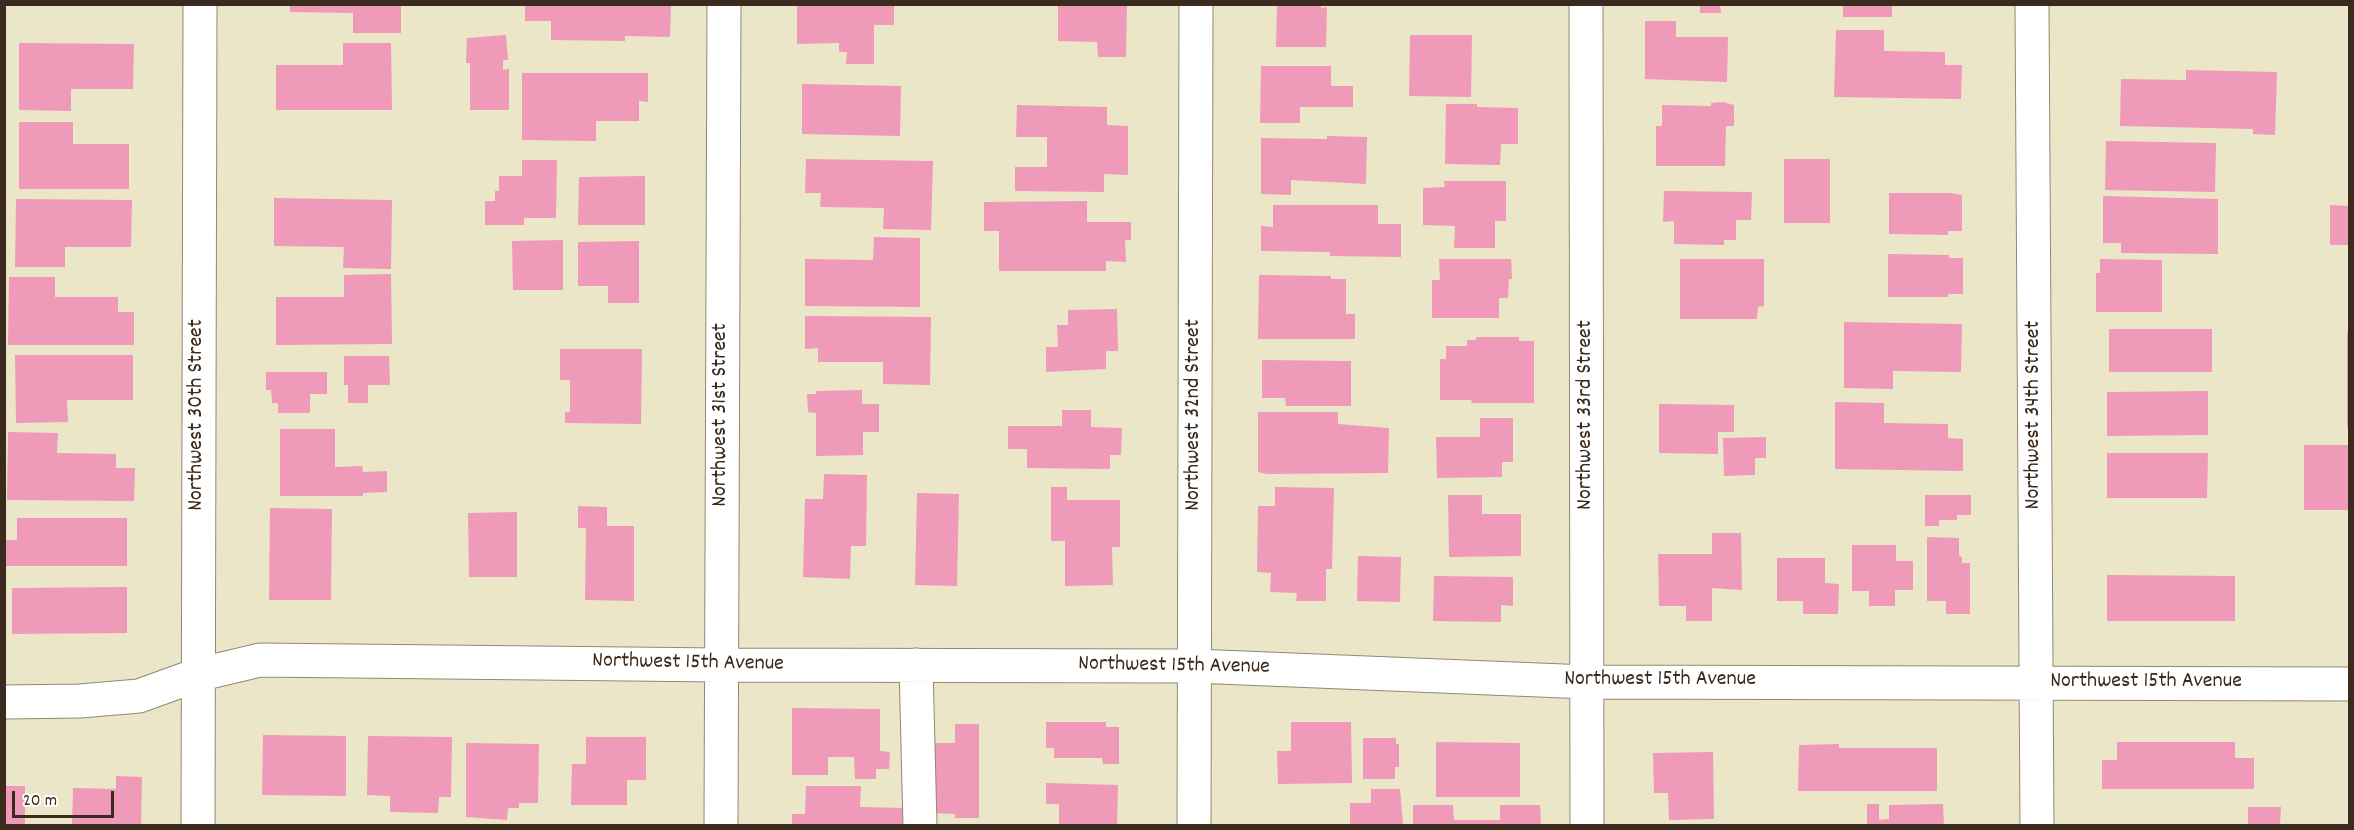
<!DOCTYPE html>
<style>
body{margin:0}
#map{position:relative;width:2354px;height:830px;overflow:hidden;background:#ebe6c8;font-family:Dekko,sans-serif}
canvas{display:block}
.frame{position:absolute;inset:0;border:6px solid #3b2a1e;pointer-events:none}
.scale{position:absolute;left:12px;top:791px;width:102px;height:27px;box-sizing:border-box;border:3px solid #3b2a1e;border-top:0;padding-left:8px;font-size:18px;line-height:21px;white-space:nowrap;color:#3b2a1e;-webkit-text-stroke:4px #fff;paint-order:stroke}
</style>
<div id="map">
<canvas width="2354" height="830"></canvas>
<div class="frame"></div>
<div class="scale">20 m</div>
</div>
<script>
const c = document.querySelector('canvas').getContext('2d');
c.lineJoin = 'round';
function fill(path, color) { c.fillStyle = color; c.fill(path, 'evenodd'); }
const shape = rows => new Path2D(rows.map(r => 'M' + r).join(''));
function strokePath(path, color, width, dash) { c.strokeStyle = color; c.lineWidth = width; c.lineCap = dash ? 'butt' : 'round'; c.setLineDash(dash || []); c.stroke(path); }
function write(font, color, halo, rows, align = 'center') {
  c.font = font + ' Dekko,sans-serif'; c.lineWidth = 4.5; c.setLineDash([]); c.textBaseline = 'middle'; c.strokeStyle = halo; c.fillStyle = color; for (const [text, x, y, turn = 0] of rows) {
    c.save(); c.translate(x, y); c.rotate((+turn || 0) * Math.PI / 180); c.textAlign = isNaN(turn) ? turn : align; if (halo) c.strokeText(text, 0, 0); c.fillText(text, 0, 0); c.restore();
  }
}
fill(shape([
 [290,4,401,4,401,33,353,33,353,13,290,12],
 [525,4,671,4,670,37,625,36,625,41,551,40,551,21,525,21],
 [797,4,894,4,894,25,874,25,874,64,846,64,847,52,839,52,839,43,797,44],
 [1058,4,1127,4,1126,57,1098,57,1097,42,1058,41],
 [1700,4,1720,4,1721,13,1700,13],
 [1843,4,1892,4,1892,17,1843,17],
 [1277,5,1321,5,1321,8,1327,7,1326,47,1276,47],
 [1645,21,1676,21,1676,37,1728,37,1727,82,1645,79],
 [1836,30,1884,30,1884,51,1945,52,1945,65,1962,65,1961,99,1834,97],
 [506,35,508,60,503,60,503,70,509,69,509,110,470,110,470,63,466,63,467,38],
 [1410,35,1472,35,1471,97,1409,96],
 [19,43,134,44,133,89,71,89,71,111,19,110],
 [343,43,391,43,392,110,276,110,276,65,343,65],
 [1261,66,1331,66,1331,86,1353,86,1353,107,1300,107,1300,123,1260,123],
 [2186,70,2277,72,2275,135,2253,134,2253,129,2120,126,2121,79,2186,80],
 [522,73,648,73,648,102,639,101,639,121,596,121,596,141,522,140],
 [802,84,901,86,900,136,802,134],
 [1723,102,1734,105,1734,126,1726,126,1725,166,1656,166,1656,126,1662,126,1662,105,1711,106,1711,103],
 [1446,104,1477,104,1477,107,1518,108,1518,144,1501,144,1500,165,1445,164],
 [1017,105,1107,107,1107,125,1128,126,1128,175,1104,174,1104,192,1015,191,1015,167,1047,167,1047,137,1016,137],
 [19,122,73,122,73,144,129,144,129,189,19,189],
 [1327,136,1367,137,1366,184,1291,180,1291,195,1261,194,1261,138,1327,139],
 [2106,141,2216,143,2215,192,2105,190],
 [806,159,933,161,931,230,883,229,884,208,820,207,821,193,805,193],
 [1784,159,1830,159,1830,223,1784,223],
 [522,160,557,160,556,218,524,218,524,225,485,225,485,201,495,201,495,191,499,191,499,176,522,176],
 [645,176,645,225,578,225,579,177],
 [1444,181,1506,181,1506,221,1495,221,1495,248,1454,248,1455,226,1423,225,1423,188,1445,187],
 [1664,191,1752,192,1751,220,1736,220,1736,240,1724,240,1724,245,1674,244,1674,221,1663,222],
 [1889,193,1950,193,1962,195,1962,231,1948,231,1948,235,1889,234],
 [2103,196,2218,199,2218,254,2121,253,2121,243,2103,243],
 [274,198,392,200,391,269,343,268,344,247,274,246],
 [16,199,132,200,131,247,65,247,65,267,15,267],
 [1087,201,1087,222,1131,222,1131,240,1125,240,1126,262,1106,261,1106,271,999,271,999,231,984,231,984,202],
 [1273,205,1378,205,1378,224,1401,224,1401,257,1330,256,1330,252,1261,251,1261,226,1273,227],
 [2330,205,2350,206,2350,245,2330,245],
 [874,237,920,238,920,307,805,306,805,259,873,260],
 [563,240,563,290,513,290,512,241],
 [639,241,639,303,608,303,608,286,578,286,578,242],
 [1888,254,1949,255,1949,258,1963,258,1963,294,1948,294,1948,297,1888,297],
 [1439,259,1511,259,1512,279,1509,279,1508,298,1499,298,1499,318,1432,318,1432,280,1440,280],
 [1680,259,1764,259,1764,306,1758,307,1757,319,1680,319],
 [2100,259,2162,260,2162,312,2096,312,2096,273,2100,273],
 [391,274,392,344,276,345,276,297,344,297,344,275],
 [1259,275,1331,276,1331,279,1346,279,1346,314,1355,314,1355,339,1258,339],
 [9,277,55,277,55,297,118,297,118,312,134,312,134,345,8,345],
 [1117,309,1118,351,1106,351,1106,369,1046,372,1046,347,1058,347,1057,325,1068,325,1068,310],
 [805,316,931,317,930,385,883,384,883,362,818,362,818,348,805,349],
 [1844,322,1962,324,1961,372,1893,371,1893,389,1844,388],
 [2109,329,2212,329,2212,372,2109,372],
 [2347,332,2350,332,2350,427,2347,427],
 [1476,337,1519,337,1519,341,1534,341,1534,403,1471,403,1472,400,1440,400,1440,359,1446,359,1446,346,1467,346,1467,340,1476,340],
 [560,349,642,349,641,424,565,423,565,412,570,412,570,380,560,380],
 [15,355,133,355,133,400,67,400,68,422,16,423],
 [344,356,389,356,390,385,368,385,368,403,348,403,348,385,344,385],
 [1262,360,1351,361,1351,406,1286,406,1285,398,1262,398],
 [266,372,327,372,327,394,310,394,310,413,278,413,278,403,272,403,271,390,266,390],
 [862,390,862,404,879,404,879,432,863,432,863,455,816,456,816,413,808,412,807,394,816,394,816,391],
 [2208,391,2208,435,2107,436,2107,392],
 [1835,402,1884,403,1884,423,1948,424,1948,438,1963,439,1963,471,1835,469],
 [1659,404,1734,405,1734,432,1718,432,1718,454,1659,453],
 [1062,410,1091,410,1091,427,1122,428,1121,455,1110,455,1110,469,1027,468,1027,449,1008,449,1008,426,1062,426],
 [1258,412,1338,412,1338,424,1389,428,1388,473,1267,474,1258,472],
 [1480,418,1513,418,1513,462,1502,462,1502,477,1437,478,1436,437,1480,437],
 [280,429,335,429,335,467,362,466,363,472,387,471,387,492,363,493,363,496,280,496],
 [8,432,58,433,57,453,116,454,116,468,135,468,134,501,7,500],
 [1766,437,1766,458,1755,458,1755,475,1724,476,1723,438],
 [2304,445,2350,445,2350,510,2304,510],
 [2107,453,2208,453,2207,498,2107,498],
 [824,474,867,475,866,546,851,546,850,579,803,577,805,499,823,499],
 [1051,487,1067,487,1067,500,1120,500,1120,547,1112,547,1113,585,1065,586,1065,541,1051,541],
 [1275,487,1334,488,1332,569,1326,569,1326,601,1296,601,1297,593,1270,592,1271,573,1257,572,1258,506,1275,506],
 [917,493,959,494,957,586,915,585],
 [1448,495,1482,495,1482,514,1521,514,1521,556,1449,557],
 [1925,495,1971,495,1971,515,1957,515,1957,520,1939,520,1939,526,1925,526],
 [578,506,607,507,607,526,634,526,634,601,585,600,586,528,578,528],
 [270,508,332,509,331,600,269,600],
 [517,512,517,577,469,577,468,513],
 [17,518,127,518,127,566,4,566,4,540,17,540],
 [1712,533,1741,533,1742,590,1712,588,1712,621,1686,621,1686,606,1659,606,1658,554,1712,554],
 [1927,537,1959,538,1959,556,1962,557,1962,563,1970,563,1970,614,1946,614,1946,601,1927,601],
 [1852,545,1896,545,1896,561,1913,561,1913,590,1895,590,1895,606,1869,606,1869,591,1852,591],
 [1358,556,1401,557,1400,602,1357,601],
 [1777,558,1825,558,1825,583,1839,584,1838,614,1803,614,1803,601,1777,601],
 [2107,575,2235,576,2235,621,2107,621],
 [1434,576,1513,577,1513,606,1501,605,1501,622,1433,621],
 [127,587,127,633,12,634,12,588],
 [792,708,880,709,880,751,890,752,889,769,876,769,876,779,855,779,854,757,828,757,828,775,792,775],
 [1046,722,1106,722,1106,727,1119,727,1119,764,1103,764,1102,758,1054,758,1054,748,1046,748],
 [1291,722,1351,722,1352,783,1278,784,1277,751,1291,751],
 [955,724,979,724,979,818,955,818,955,814,929,813,926,743,955,743],
 [263,735,346,736,346,796,262,795],
 [368,736,452,737,451,797,439,797,438,813,390,812,390,796,367,795],
 [586,737,646,737,646,780,627,780,627,805,571,805,572,764,586,764],
 [1363,738,1396,738,1396,744,1399,744,1399,767,1395,767,1395,779,1363,779],
 [1436,742,1520,743,1520,797,1436,797],
 [2117,742,2235,742,2235,758,2254,758,2254,789,2102,789,2102,760,2117,760],
 [466,743,539,744,538,803,519,803,519,808,508,808,507,820,466,817],
 [1839,744,1839,748,1937,748,1937,791,1798,791,1799,745],
 [1713,752,1714,819,1669,820,1668,793,1654,793,1653,753],
 [116,776,142,777,141,826,72,826,73,788,116,789],
 [1046,783,1118,785,1117,826,1059,824,1059,804,1046,804],
 [4,786,25,786,25,826,4,826],
 [806,786,861,786,860,807,908,808,908,826,792,826,792,814,805,814],
 [1371,789,1400,789,1403,826,1350,826,1350,803,1371,803],
 [1867,804,1879,804,1879,820,1889,819,1889,805,1943,804,1944,826,1867,826],
 [1413,805,1453,805,1454,820,1500,820,1500,805,1540,805,1541,826,1413,826],
 [2248,807,2281,807,2280,826,2248,826]
]), '#ef9ab8');
const minor = shape([
 [1586,4,1587,826],
 [2032,4,2037,826],
 [916,665,920,826],
 [4,702,80,701,139,696,197,675,260,660,720,665,1194,666,1588,682,2350,684],
 [198,826,200,4],
 [721,826,724,4],
 [1194,826,1196,4]
]);
strokePath(minor, '#938873', 35);
strokePath(minor, '#fff', 33);
write('22px', '#3b2a1e', '#fff', [
 ["Northwest 30th Street",198,415,-90],
 ["Northwest 31st Street",722,415,-90],
 ["Northwest 32nd Street",1195,415,-90],
 ["Northwest 33rd Street",1587,415,-90],
 ["Northwest 34th Street",2035,415,-90],
 ["Northwest 15th Avenue",688,664,1],
 ["Northwest 15th Avenue",1174,667,1],
 ["Northwest 15th Avenue",1660,681],
 ["Northwest 15th Avenue",2146,683]
]);
</script>
